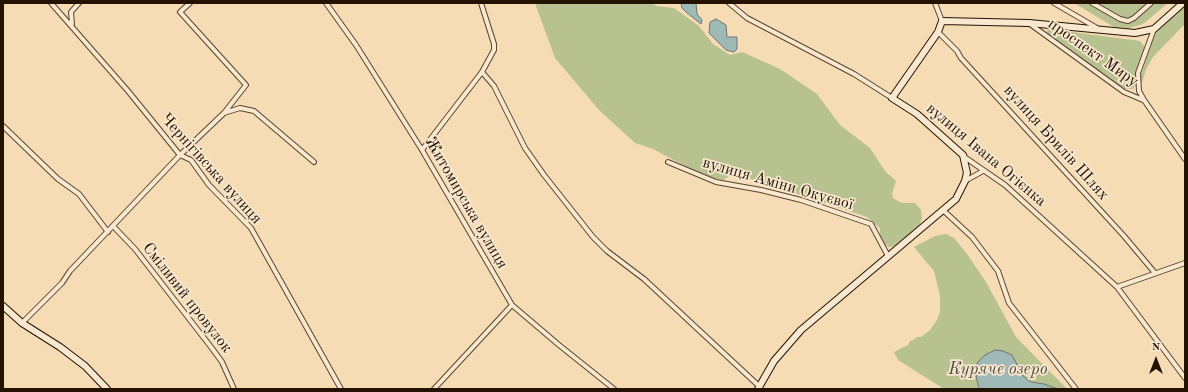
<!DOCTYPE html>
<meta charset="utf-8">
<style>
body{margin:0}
#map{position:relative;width:1188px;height:392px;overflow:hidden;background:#f5dcb5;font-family:"Old Standard TT",serif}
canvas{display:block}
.frame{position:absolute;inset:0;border:4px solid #231200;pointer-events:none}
.north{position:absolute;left:1136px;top:340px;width:40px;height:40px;-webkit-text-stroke:3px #f8e8cf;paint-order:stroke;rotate:0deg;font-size:11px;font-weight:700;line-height:16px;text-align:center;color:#231200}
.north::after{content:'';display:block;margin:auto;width:14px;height:18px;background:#231200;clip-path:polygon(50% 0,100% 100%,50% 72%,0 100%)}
</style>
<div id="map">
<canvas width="1188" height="392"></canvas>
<div class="frame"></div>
<div class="north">N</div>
</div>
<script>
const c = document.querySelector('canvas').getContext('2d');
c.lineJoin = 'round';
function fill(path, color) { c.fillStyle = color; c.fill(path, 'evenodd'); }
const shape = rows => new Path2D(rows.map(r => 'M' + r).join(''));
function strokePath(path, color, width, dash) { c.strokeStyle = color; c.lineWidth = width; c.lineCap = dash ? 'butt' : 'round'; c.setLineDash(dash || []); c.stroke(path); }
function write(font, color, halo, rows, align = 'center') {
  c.font = font + ' "Old Standard TT",serif'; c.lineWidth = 3.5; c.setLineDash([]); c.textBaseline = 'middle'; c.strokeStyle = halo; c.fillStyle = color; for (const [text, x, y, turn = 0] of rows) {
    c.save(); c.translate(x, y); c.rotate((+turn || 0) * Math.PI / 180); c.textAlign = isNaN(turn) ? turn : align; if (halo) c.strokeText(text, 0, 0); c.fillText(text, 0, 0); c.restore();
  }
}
fill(shape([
 [535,3,651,3,657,6,674,8,699,26,713,44,730,55,742,52,780,69,817,94,840,125,870,148,885,171,896,181,892,193,893,198,901,203,915,203,921,210,922,219,918,228,894,246,889,247,880,241,880,228,867,217,802,195,764,186,747,177,732,174,723,180,702,175,653,149,635,143,599,110,555,58],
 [1074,3,1168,3,1143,24,1129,28,1114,27],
 [1185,6,1185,24,1153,57,1146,69,1142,83,1140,82,1141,75,1155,34],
 [1049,29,1140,41,1144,46,1144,51,1136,72,1136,83,1133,89,1124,89,1089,65,1047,34,1047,31],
 [946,234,954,238,967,254,986,282,1016,337,1067,389,1058,389,1044,384,1031,382,1023,376,1018,365,977,380,979,389,944,389,898,360,894,352,908,345,910,341,915,339,916,337,921,337,930,330,937,320,940,312,940,296,934,271,914,247,935,236]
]), '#b8c190');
const water = shape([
 [681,3,696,3,697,14,702,20,701,24,686,12,682,8,681,3],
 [716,19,726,25,727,37,737,37,737,49,734,52,726,50,709,33,710,22,716,19],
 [995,350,1003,351,1012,355,1023,376,1031,382,1044,384,1058,389,979,389,975,371,977,363,985,355,995,350]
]);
fill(water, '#9fb9b7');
strokePath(water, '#6d766e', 1);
const street = shape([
 [51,3,128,91,180,155,191,160,209,185,251,228,341,389],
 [326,3,356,45,422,150,512,305,559,345,614,389],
 [729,3,747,18,854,74,892,98],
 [935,3,942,21],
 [1054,3,1097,28],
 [1092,3,1120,19,1128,21,1134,18,1151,3],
 [72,24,71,12,79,3],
 [1030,24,1124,92,1143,100],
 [1154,29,1138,73,1139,91,1144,100,1185,159],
 [938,32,957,51,961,58,1124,236,1155,273],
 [482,72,494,86,525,148,544,175,593,237,607,251,644,279,759,386],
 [224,113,240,108,254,111,314,162],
 [3,126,58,179,79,194,108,232],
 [422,150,482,72,494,50,494,44,481,3],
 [963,156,1005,185,1117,287,1185,378],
 [668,162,716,182,761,190,801,200,871,224,888,256],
 [965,181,983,171],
 [944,211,972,237,998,271,1009,303,1076,389],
 [113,226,135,249,211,347,222,362,234,389],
 [1117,287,1185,263],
 [22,323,62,283,70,271,180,155,224,113,246,85,180,12,190,3],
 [434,389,512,305]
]);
const secondary = shape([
 [3,306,22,323,60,347,85,366,107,389],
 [758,389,774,361,801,330,956,199,965,181,967,173,963,155,917,114,892,98,938,32,942,21,1029,23,1135,33,1154,29,1183,3]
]);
strokePath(street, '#58442d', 6);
strokePath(secondary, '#231200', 8);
strokePath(street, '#f8e8cf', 4);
strokePath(secondary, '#f8e8cf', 6);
write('16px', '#231200', '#f8e8cf', [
 ["проспект Миру",1093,53,35],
 ["вулиця Брилів Шлях",1056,143,48],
 ["вулиця Івана Огієнка",986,155,40],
 ["Чернігівська вулиця",211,169,48],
 ["вулиця Аміни Окуєвої",778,184,16],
 ["Житомирська вулиця",466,203,60],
 ["Сміливий провулок",187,298,52]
]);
write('italic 17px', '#4e4c40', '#f8e8cf', [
 ["Куряче озеро",998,370]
]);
</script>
